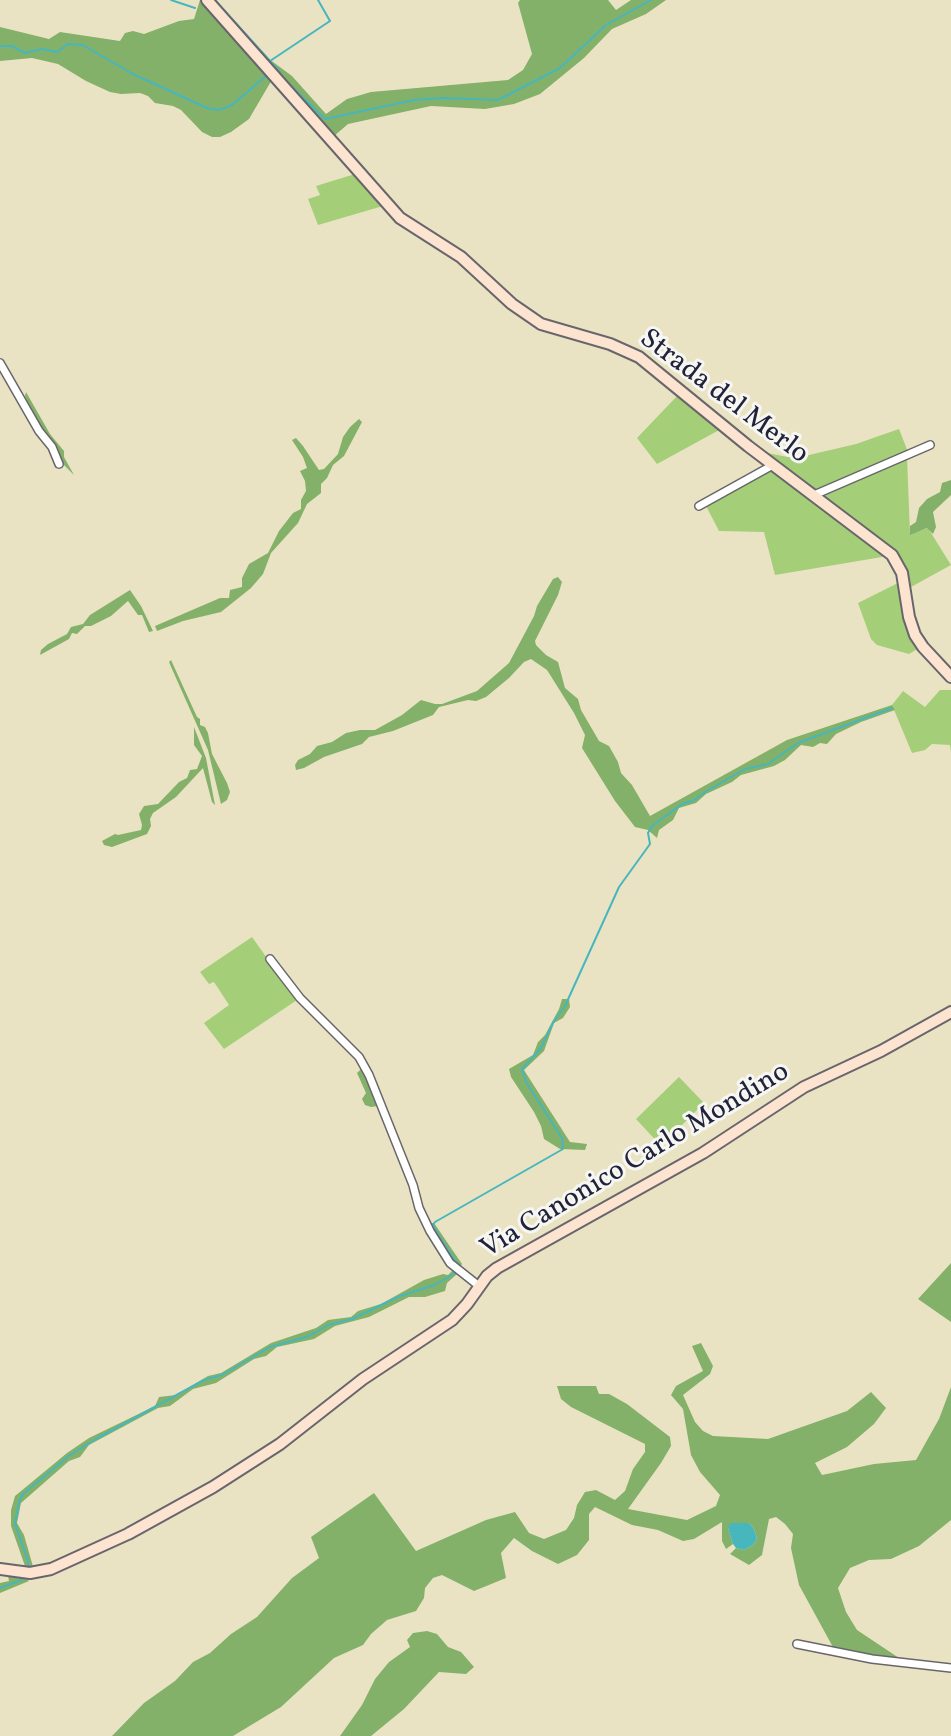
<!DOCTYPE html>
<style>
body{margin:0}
canvas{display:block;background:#e9e3c4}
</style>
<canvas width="951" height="1736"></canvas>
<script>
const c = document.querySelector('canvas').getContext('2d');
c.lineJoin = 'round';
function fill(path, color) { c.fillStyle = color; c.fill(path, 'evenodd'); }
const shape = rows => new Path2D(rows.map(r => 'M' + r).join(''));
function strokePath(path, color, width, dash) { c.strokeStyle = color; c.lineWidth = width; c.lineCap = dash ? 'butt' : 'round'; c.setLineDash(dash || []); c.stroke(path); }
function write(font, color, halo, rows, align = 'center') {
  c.font = font + ' Vollkorn,serif'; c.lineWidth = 6; c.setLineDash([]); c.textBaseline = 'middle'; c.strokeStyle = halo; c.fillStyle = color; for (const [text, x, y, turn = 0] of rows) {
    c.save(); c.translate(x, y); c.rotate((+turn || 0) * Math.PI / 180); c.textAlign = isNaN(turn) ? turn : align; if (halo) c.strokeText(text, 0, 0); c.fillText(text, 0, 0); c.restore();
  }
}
fill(shape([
 [355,174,383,206,318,225,308,199,320,195,316,186],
 [679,394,721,429,657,464,637,438],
 [899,429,908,452,816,492,762,452,788,457,809,455,856,444],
 [907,457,910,534,928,528,951,565,911,587,908,592,904,566,895,552,820,495],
 [773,469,888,556,775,575,764,532,719,531,706,506],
 [900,582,919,648,909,654,877,645,871,639,858,603],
 [940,690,951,690,951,752,950,745,932,744,925,750,912,753,892,705,903,691,925,707],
 [252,937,297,1000,224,1049,204,1023,229,1005,214,982,209,984,200,972],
 [679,1077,704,1103,661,1146,636,1119]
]), '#a5ce79');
fill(shape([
 [200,0,273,78,249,119,231,132,220,137,212,137,202,132,181,110,173,106,155,103,148,96,140,93,121,94,110,92,86,81,58,64,32,58,0,61,0,27,49,39,60,32,120,41,125,33,133,31,144,34,179,21,194,19],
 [520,0,608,0,616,10,631,0,666,0,646,14,612,29,584,58,540,94,514,104,485,109,431,106,348,124,333,137,269,64,269,59,292,76,326,114,347,99,371,92,508,80,523,70,532,54,518,3],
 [26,392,50,434,64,451,64,457,74,475,62,463,55,447,34,417,25,396],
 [359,419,362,422,344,456,333,465,327,478,321,484,321,493,307,504,298,523,271,553,263,574,251,588,221,612,183,621,157,631,155,626,220,598,229,598,230,590,242,587,242,578,249,564,268,553,279,531,293,513,301,509,301,500,306,491,305,481,300,471,307,468,303,457,292,440,296,438,303,446,319,470,324,469,338,454,343,437,350,427],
 [951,480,951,495,933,512,936,527,933,534,927,528,910,535,910,526,916,522,919,508,927,499,940,492,942,483],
 [558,577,562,582,558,595,535,641,536,645,546,655,558,662,565,688,578,699,581,710,599,741,609,746,618,762,621,773,632,785,650,816,787,740,892,705,895,710,861,722,836,734,827,744,820,743,813,747,801,745,785,760,774,766,741,775,732,782,706,794,696,803,679,808,673,820,659,830,657,838,648,830,635,827,615,801,582,748,585,735,574,713,547,670,531,659,524,662,509,678,486,697,476,701,468,700,439,707,433,715,393,731,369,737,362,744,324,757,304,768,296,770,295,765,298,760,310,754,317,746,332,742,346,733,360,730,375,730,402,715,421,700,435,704,442,704,477,691,509,663,534,616,537,606,553,579],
 [130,590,141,606,153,631,149,632,142,615,138,615,128,601,111,616,91,626,85,626,77,634,72,633,69,639,40,655,41,650,48,644,67,634,71,627,83,624,90,615],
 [171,660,197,717,200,719,200,725,205,727,208,733,212,754,227,783,230,792,227,800,221,804,208,750,176,678,169,662],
 [194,727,206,758,215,805,212,802,203,768,176,797,153,813,150,819,151,826,147,834,112,847,104,845,102,841,115,834,118,835,141,830,142,825,139,814,144,806,158,804,179,782,187,778,190,770,197,769,202,756,194,745],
 [562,999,569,999,570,1007,563,1018,554,1023,544,1051,524,1070,570,1142,587,1144,585,1150,560,1149,544,1139,541,1126,534,1112,511,1077,509,1069,533,1055,538,1042,545,1035,559,1009],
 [362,1068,371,1087,378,1106,371,1107,365,1105,362,1099,366,1093,357,1073],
 [429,1223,434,1223,462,1264,459,1269,446,1254],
 [951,1263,951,1322,918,1299],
 [453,1270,457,1274,447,1283,445,1291,425,1297,409,1297,369,1317,335,1326,314,1339,277,1347,266,1356,254,1359,216,1383,193,1389,170,1406,158,1408,89,1445,80,1457,69,1461,21,1503,17,1523,24,1535,34,1570,26,1569,11,1526,11,1510,15,1496,67,1453,89,1438,155,1406,159,1397,176,1395,208,1376,221,1373,271,1343,316,1328,328,1320,351,1317,358,1311,381,1304,424,1280,443,1274,448,1275],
 [701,1343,713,1366,710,1374,683,1395,695,1422,703,1431,713,1436,768,1439,847,1411,871,1392,886,1408,874,1424,847,1447,815,1463,822,1475,874,1464,916,1460,939,1419,951,1387,951,1520,919,1546,891,1559,869,1560,850,1568,838,1588,846,1612,857,1630,902,1660,834,1649,799,1585,791,1548,793,1534,785,1524,776,1517,769,1519,762,1555,749,1565,730,1554,736,1548,744,1550,753,1545,757,1539,754,1529,749,1523,728,1528,733,1544,726,1549,722,1541,722,1522,694,1539,683,1541,658,1530,632,1525,595,1507,589,1514,589,1540,577,1555,558,1564,532,1551,514,1538,501,1553,506,1578,474,1591,442,1575,433,1578,425,1588,424,1598,416,1611,387,1620,371,1634,363,1645,334,1658,281,1707,233,1736,112,1736,144,1703,175,1681,193,1662,210,1653,231,1634,257,1617,292,1578,319,1558,311,1537,374,1493,416,1551,486,1520,515,1512,529,1533,544,1539,566,1530,574,1518,577,1505,585,1492,596,1490,615,1500,625,1491,633,1469,645,1452,645,1444,571,1407,561,1399,557,1386,596,1386,599,1394,609,1394,627,1404,670,1437,671,1446,661,1463,628,1509,687,1520,716,1506,720,1495,700,1472,691,1455,683,1409,671,1395,676,1386,703,1371,692,1346],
 [0,1574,26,1578,29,1581,0,1593,0,1583,9,1581,8,1576],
 [427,1631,437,1634,448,1647,461,1652,474,1667,466,1674,439,1672,404,1709,371,1736,340,1736,362,1705,375,1679,389,1662,410,1647,407,1640,413,1633]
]), '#84b169');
fill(shape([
 [731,1523,749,1523,754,1529,757,1539,753,1545,744,1550,736,1548,733,1544,728,1528]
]), '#47b6bd');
strokePath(shape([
 [171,0,195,8],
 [215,0,280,72],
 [0,46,12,46,25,53,42,49,57,52,68,44,83,45,131,73,207,108,219,110,232,105,266,76],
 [270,61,330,21,318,0],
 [278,73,325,119,414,100,443,98,498,100,560,68,606,25,651,0],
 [458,1265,439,1236,433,1225,435,1222,563,1149,562,1138,526,1082,522,1069,541,1048,554,1021,565,1006,619,887,650,844,648,833,652,826,682,804,694,800,705,792,745,769,768,764,798,743,892,708],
 [28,1567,28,1561,15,1524,19,1502,23,1494,70,1455,96,1439,204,1380,222,1375,270,1347,309,1336,328,1325,352,1319,400,1296,435,1285,455,1273],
 [0,1588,24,1579]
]), '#47b6bd', 2);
const street = shape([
 [0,363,39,431,52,447,59,464],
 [814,495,930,445],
 [699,506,773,465],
 [270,959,300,998,359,1057,369,1075,413,1185,419,1208,430,1231,450,1263,479,1286],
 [797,1644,872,1659,951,1668]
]);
const secondary = shape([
 [207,0,400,218,461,257,512,304,541,324,610,344,639,357,748,446,892,555,902,573,909,617,915,635,923,647,951,677],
 [0,1569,30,1573,51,1569,128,1534,213,1487,280,1444,363,1379,452,1320,467,1304,487,1276,497,1268,703,1153,804,1087,881,1051,951,1012]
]);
strokePath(street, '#68666b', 10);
strokePath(secondary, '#68666b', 14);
strokePath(street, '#fff', 7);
strokePath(secondary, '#fde4d1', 10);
write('28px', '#22223b', '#f6f6f2', [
 ["Strada del Merlo",723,398,37],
 ["Via Canonico Carlo Mondino",636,1162,-31]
]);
</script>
